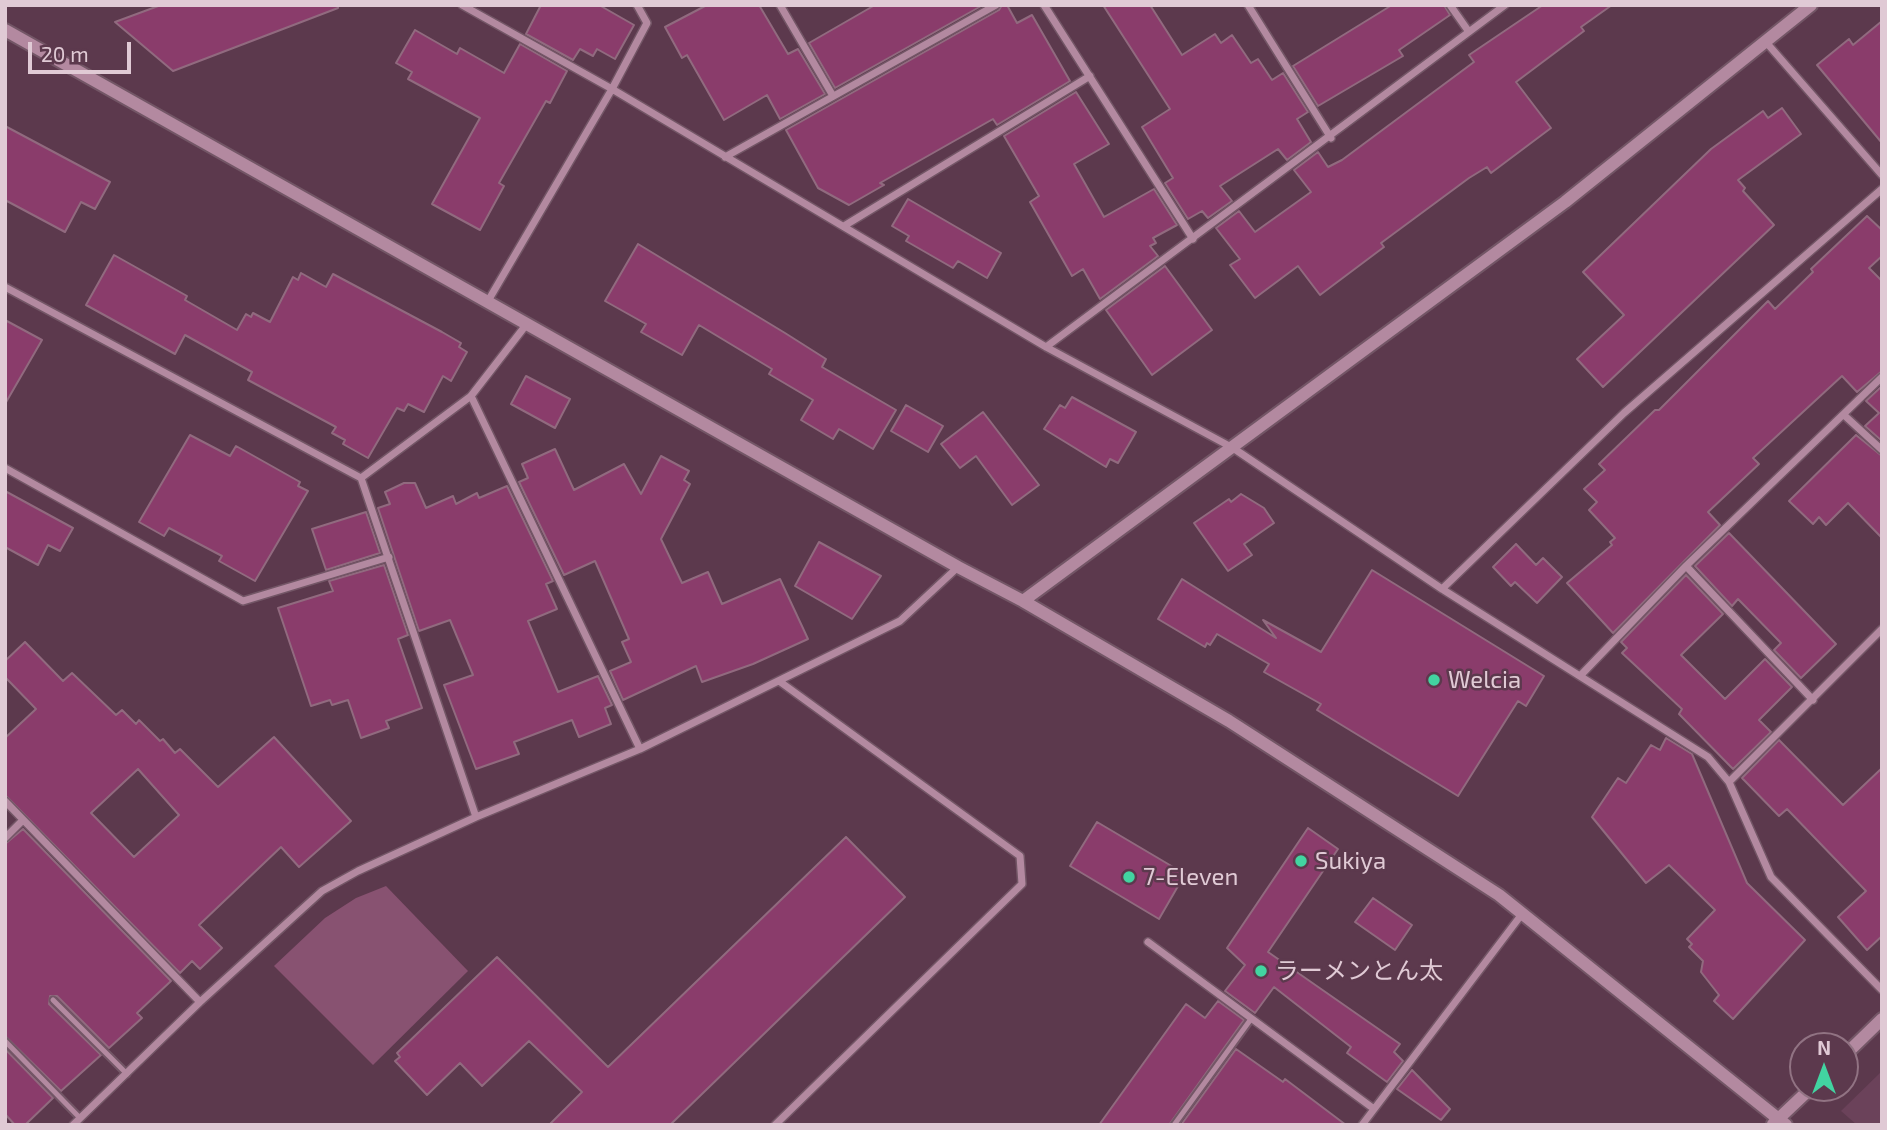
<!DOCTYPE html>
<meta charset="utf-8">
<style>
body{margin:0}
#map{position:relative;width:1887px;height:1130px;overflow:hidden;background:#5c394d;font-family:"Exo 2",sans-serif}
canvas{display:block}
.frame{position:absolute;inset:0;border:7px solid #e0cad5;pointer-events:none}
.north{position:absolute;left:1789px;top:1032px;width:70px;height:70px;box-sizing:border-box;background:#5c394d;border:2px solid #917383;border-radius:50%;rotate:0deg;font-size:19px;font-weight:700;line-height:28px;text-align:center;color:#e0cad5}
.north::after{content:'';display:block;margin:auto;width:24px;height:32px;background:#42d4a1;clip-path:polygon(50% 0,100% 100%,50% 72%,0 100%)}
.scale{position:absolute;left:28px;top:42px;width:103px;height:32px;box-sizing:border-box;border:4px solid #e0cad5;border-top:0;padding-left:9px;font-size:21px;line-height:24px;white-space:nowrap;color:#e0cad5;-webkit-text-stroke:5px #5c394d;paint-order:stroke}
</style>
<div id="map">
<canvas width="1887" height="1130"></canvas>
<div class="frame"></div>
<div class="north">N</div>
<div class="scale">20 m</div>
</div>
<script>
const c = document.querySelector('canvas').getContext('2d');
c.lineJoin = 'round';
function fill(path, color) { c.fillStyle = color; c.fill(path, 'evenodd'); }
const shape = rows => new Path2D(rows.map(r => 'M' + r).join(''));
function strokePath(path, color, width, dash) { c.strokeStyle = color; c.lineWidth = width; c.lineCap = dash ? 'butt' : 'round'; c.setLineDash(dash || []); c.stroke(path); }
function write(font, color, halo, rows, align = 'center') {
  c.font = font + ' "Exo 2","Noto Sans JP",sans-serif'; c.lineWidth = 5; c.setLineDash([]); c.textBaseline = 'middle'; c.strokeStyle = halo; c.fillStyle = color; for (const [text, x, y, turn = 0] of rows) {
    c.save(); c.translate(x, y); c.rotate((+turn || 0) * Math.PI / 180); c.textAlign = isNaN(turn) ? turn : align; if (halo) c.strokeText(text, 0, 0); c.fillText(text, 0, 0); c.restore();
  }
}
fill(shape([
 [1882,1071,1882,1125,1857,1125,1841,1111]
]), '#6b425a');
fill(shape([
 [386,886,468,971,373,1065,274,966,325,918,356,898]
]), '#885271');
const building = shape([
 [161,5,338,5,338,8,173,71,115,22,161,5],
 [541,5,599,5,634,25,615,59,597,49,593,56,580,49,573,60,526,34,541,5],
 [707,5,759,5,788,54,798,49,825,94,780,119,767,95,724,120,687,55,682,58,665,27,707,5],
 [875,5,983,5,835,88,809,43,875,5],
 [1002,5,1007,5,1017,23,1032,15,1070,81,997,125,993,119,880,183,884,185,849,205,818,188,786,130,999,10,1002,5],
 [1103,5,1150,5,1182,55,1215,34,1221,43,1232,35,1251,63,1258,59,1272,80,1283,73,1308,112,1297,119,1311,142,1287,160,1278,149,1220,186,1232,201,1208,218,1202,211,1188,219,1165,183,1173,178,1142,127,1170,109,1103,5],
 [1392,5,1444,5,1450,15,1399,50,1403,56,1318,106,1293,66,1392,5],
 [1543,5,1612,5,1581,27,1584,31,1516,82,1551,128,1491,173,1487,167,1469,178,1381,243,1384,247,1320,295,1298,266,1255,298,1230,265,1240,259,1216,228,1239,211,1255,232,1311,192,1294,170,1318,152,1328,167,1342,160,1474,62,1469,55,1543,5],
 [1882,21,1882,143,1817,65,1849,39,1853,45,1882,21],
 [415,30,457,54,460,48,504,73,520,44,567,71,550,103,546,101,499,183,504,186,480,230,432,204,480,118,408,79,412,72,396,63,415,30],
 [1076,92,1109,144,1074,164,1104,217,1154,189,1177,225,1153,238,1156,243,1150,246,1158,256,1100,299,1083,269,1072,276,1030,202,1039,196,1004,136,1076,92],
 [1782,108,1801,134,1738,180,1745,188,1743,191,1774,225,1603,387,1577,359,1624,315,1583,272,1711,149,1763,111,1768,118,1782,108],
 [5,126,110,182,95,209,81,202,65,232,5,200,5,126],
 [908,199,1001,253,987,278,958,261,953,268,906,241,909,236,892,226,908,199],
 [1867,216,1882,230,1882,256,1869,268,1882,281,1882,371,1857,392,1842,376,1753,458,1759,464,1708,512,1720,525,1613,633,1567,583,1612,545,1610,542,1615,538,1589,510,1597,502,1584,489,1605,470,1599,464,1655,410,1659,410,1768,301,1775,309,1813,272,1811,269,1867,216],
 [638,244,785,333,826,359,822,367,896,410,873,449,839,429,833,439,801,420,813,400,769,374,772,369,699,325,682,355,641,332,646,324,605,301,638,244],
 [114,255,187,296,185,300,237,330,246,314,251,317,253,313,270,322,293,277,298,280,301,273,326,287,333,274,442,332,461,343,459,347,467,352,451,381,443,376,424,412,408,404,404,411,397,408,368,458,343,444,345,440,332,433,336,427,248,380,252,372,185,335,175,354,86,305,114,255],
 [1165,266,1212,330,1152,375,1106,310,1165,266],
 [5,320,42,340,5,404,5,320],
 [526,376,570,399,555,428,511,404,526,376],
 [1882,386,1882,441,1865,426,1879,413,1866,401,1882,386],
 [1072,397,1136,432,1118,463,1110,459,1106,467,1044,429,1060,405,1065,408,1072,397],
 [906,405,943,426,928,452,891,431,906,405],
 [983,412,1039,485,1012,505,976,456,960,468,941,444,983,412],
 [190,435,230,456,236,446,300,482,298,486,308,491,255,581,219,561,222,556,169,528,164,536,139,522,190,435],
 [1856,435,1882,456,1882,538,1848,503,1826,525,1819,517,1813,524,1789,501,1856,435],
 [555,449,574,490,624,464,641,494,661,456,689,471,684,480,690,484,661,539,682,583,708,572,722,604,780,579,808,639,753,664,702,682,696,666,623,700,610,671,631,662,622,642,629,639,595,561,564,575,519,482,528,478,522,464,555,449],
 [404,483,415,483,426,508,453,496,456,504,477,493,479,498,507,486,553,581,546,584,557,609,528,621,558,692,598,676,612,705,605,708,611,724,579,737,572,720,514,742,519,754,476,769,444,685,473,675,450,620,419,631,378,508,390,504,385,492,404,483],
 [5,491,73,528,60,551,48,545,38,565,5,547,5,491],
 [1241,494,1264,508,1274,523,1244,544,1252,555,1228,571,1194,523,1229,499,1231,502,1241,494],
 [366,512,380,553,326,570,312,529,366,512],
 [1729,533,1836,644,1801,678,1774,650,1781,643,1738,599,1732,606,1695,566,1729,533],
 [819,542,881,576,852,619,795,586,819,542],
 [1516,544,1536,565,1543,558,1562,577,1537,603,1515,582,1511,586,1493,567,1516,544],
 [384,565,408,635,398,639,422,708,386,721,389,728,361,738,348,700,332,705,330,700,311,706,278,608,333,591,329,581,384,565],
 [1372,570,1544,676,1526,706,1518,701,1458,796,1317,710,1321,704,1264,672,1269,664,1217,634,1210,645,1207,643,1205,647,1158,619,1182,579,1276,638,1263,620,1321,652,1372,570],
 [1686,575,1723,614,1681,655,1725,699,1765,659,1792,687,1759,720,1771,732,1733,769,1679,714,1682,709,1622,653,1627,648,1621,642,1686,575],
 [25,642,63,681,72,673,116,715,122,710,136,724,139,720,160,741,163,739,175,753,180,749,218,787,274,737,351,821,299,867,281,847,199,925,222,948,200,969,192,961,180,973,5,795,5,738,36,709,5,677,5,661,25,642],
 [138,769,179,815,134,857,91,813,138,769],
 [1666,738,1692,754,1747,883,1805,940,1733,1019,1714,1001,1719,995,1701,972,1703,961,1689,947,1692,944,1687,939,1715,910,1669,865,1646,883,1592,817,1618,778,1626,783,1651,745,1660,750,1666,738],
 [1779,740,1843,805,1882,768,1882,936,1867,950,1838,917,1866,891,1787,809,1779,816,1742,778,1779,740],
 [1097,822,1185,874,1159,919,1070,866,1097,822],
 [1308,828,1338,849,1268,952,1400,1044,1394,1052,1403,1061,1387,1082,1347,1053,1351,1047,1274,987,1255,1013,1225,991,1245,965,1227,948,1308,828],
 [23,829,171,981,137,1013,142,1018,109,1048,57,996,50,996,49,1004,101,1055,61,1091,5,1036,5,844,23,829],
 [846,837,905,897,670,1125,549,1125,582,1092,529,1041,482,1086,460,1063,427,1095,395,1061,400,1057,397,1053,497,957,608,1067,846,837],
 [1373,898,1412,925,1395,950,1355,922,1373,898],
 [1218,1001,1244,1020,1169,1125,1099,1125,1186,1004,1205,1018,1218,1001],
 [5,1049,53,1098,25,1125,15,1125,5,1114,5,1049],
 [1236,1049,1283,1082,1285,1079,1346,1125,1181,1125,1236,1049],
 [1412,1070,1450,1109,1441,1120,1397,1089,1412,1070]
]);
fill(building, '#8a3c6b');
strokePath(building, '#916a7f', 2);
const service = shape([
 [53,1000,127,1074],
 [5,1041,80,1118],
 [1174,1125,1251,1019]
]);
const minor = shape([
 [462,5,612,89,647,23,637,5],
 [780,5,833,96],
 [1044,5,1193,239],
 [1248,5,1331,138],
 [1450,5,1469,32],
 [1765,41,1882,175],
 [725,157,996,5],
 [844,226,1090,76],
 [5,287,361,478,476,817],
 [488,301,612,89,1046,347,1233,448,1442,589,1708,757,1729,782,1771,877,1882,990],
 [1046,347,1505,5],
 [471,396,640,749],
 [1844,415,1882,450],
 [5,468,243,601,389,557],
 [361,478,471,396,526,325],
 [1686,566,1813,700],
 [1442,589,1624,413,1882,189],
 [1580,676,1686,566,1882,377],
 [1729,782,1882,629],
 [5,801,200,1002],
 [5,838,23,820],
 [1148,942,1374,1109],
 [73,1125,200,1002,322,891,358,871,476,817,640,749,900,621,958,567],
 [775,1125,1022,884,1020,856,779,681],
 [1362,1125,1522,914]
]);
const tertiary = shape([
 [5,30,958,567,1023,601,1229,721,1499,895,1786,1125],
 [1023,601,1565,202,1811,5],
 [1845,1055,1882,1019],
 [1773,1124,1811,1088]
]);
strokePath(service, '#735666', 9);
strokePath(minor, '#735666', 10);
strokePath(tertiary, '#735666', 16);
strokePath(service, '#b389a0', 5);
strokePath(minor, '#b389a0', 7);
strokePath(tertiary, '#b389a0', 12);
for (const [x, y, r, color] of [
 [1434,680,7,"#42d4a1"],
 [1301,861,7,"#42d4a1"],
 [1129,877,7,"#42d4a1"],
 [1261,971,7,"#42d4a1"]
]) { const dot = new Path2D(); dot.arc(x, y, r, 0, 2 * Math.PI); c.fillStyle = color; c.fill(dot); strokePath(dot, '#5c394d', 2.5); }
write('24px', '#e0cad5', '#5c394d', [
 ["Welcia",1448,680],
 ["Sukiya",1315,861],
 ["7-Eleven",1143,877],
 ["ラーメンとん太",1275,971]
], 'left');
</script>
